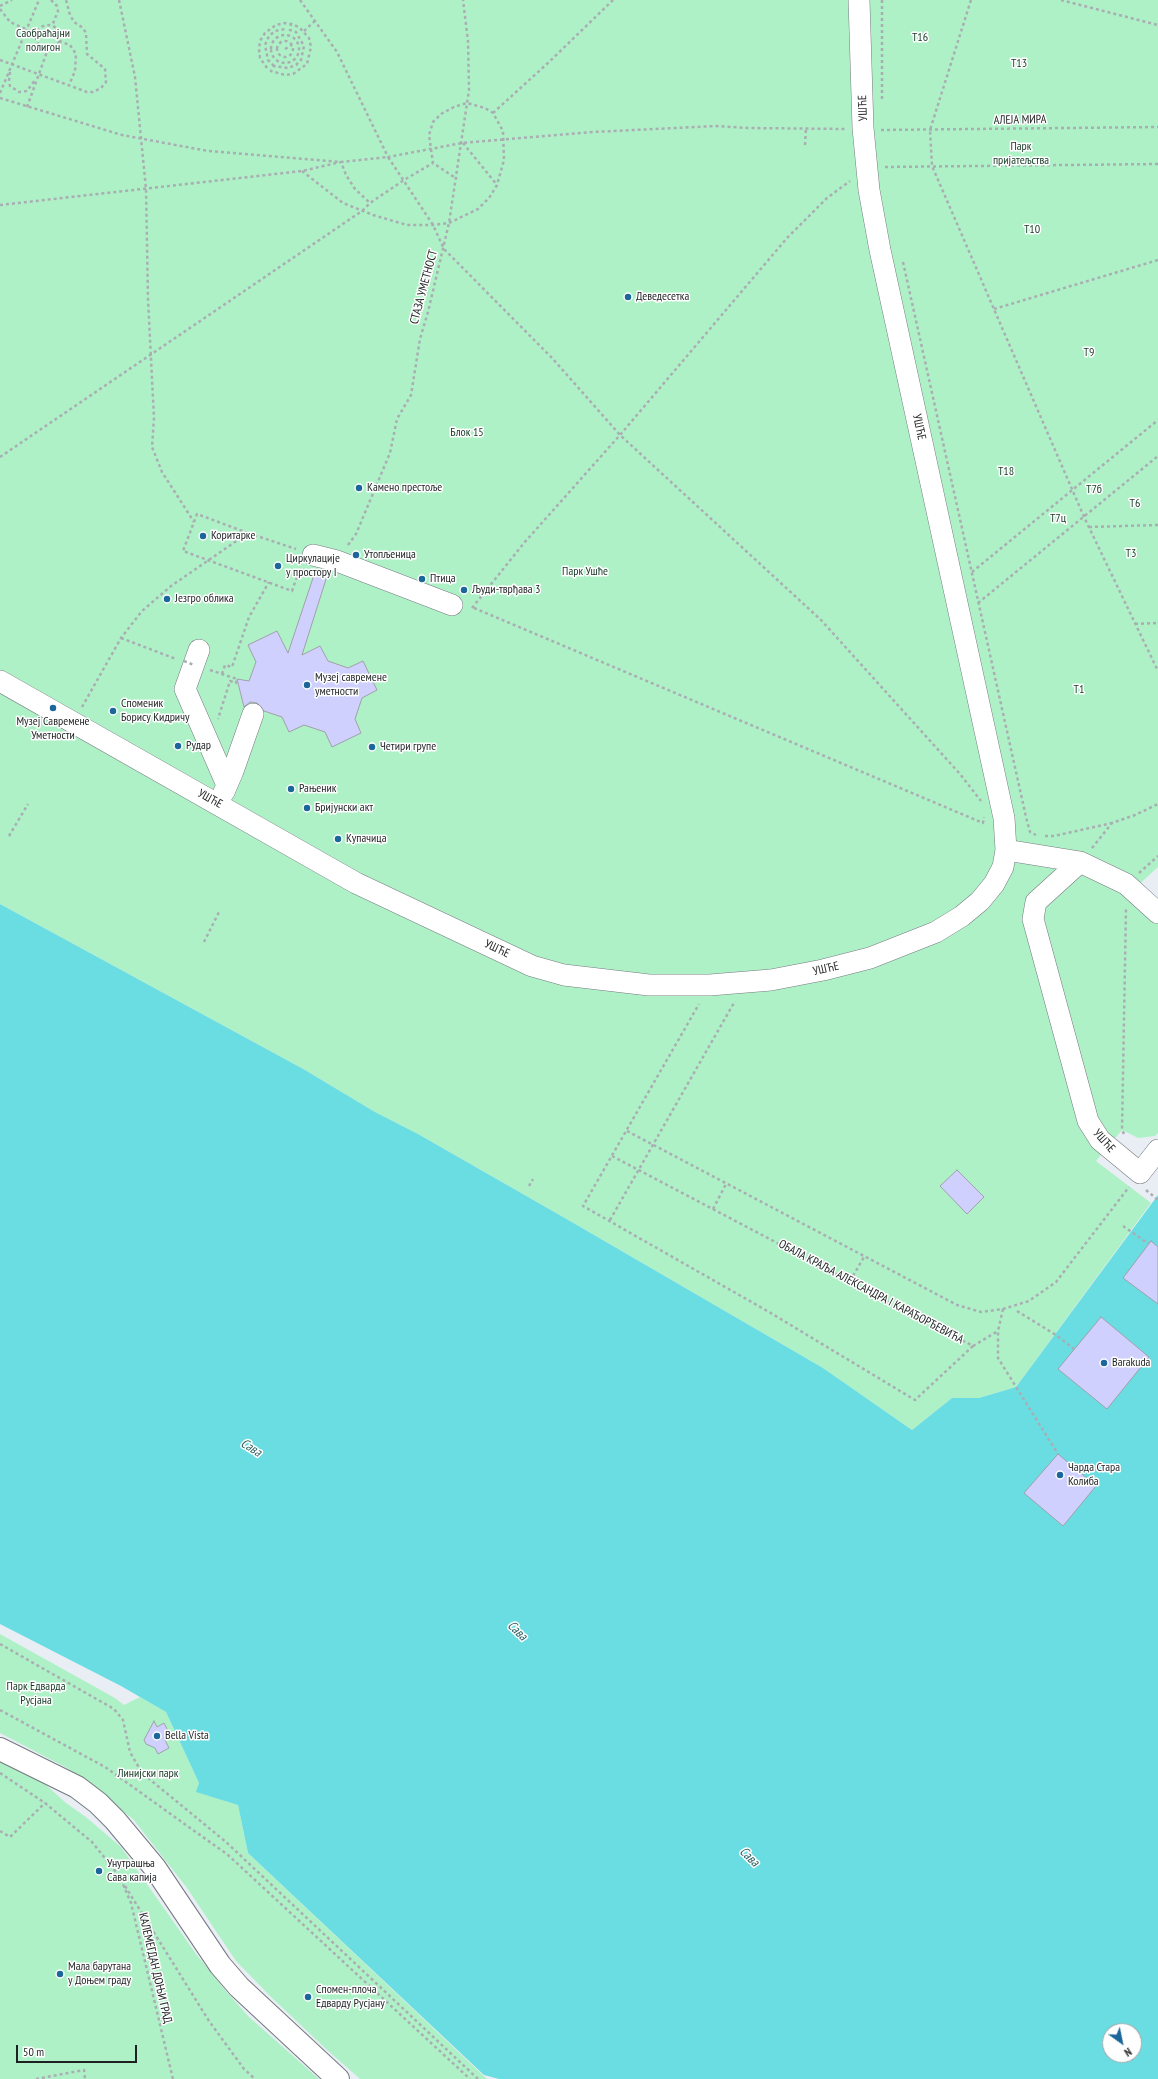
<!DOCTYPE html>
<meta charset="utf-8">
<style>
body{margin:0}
#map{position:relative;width:1158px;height:2079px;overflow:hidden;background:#e9eef5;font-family:"PT Sans Narrow",sans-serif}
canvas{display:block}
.north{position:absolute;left:1102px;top:2023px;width:40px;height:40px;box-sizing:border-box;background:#fff;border:1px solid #a5a6a7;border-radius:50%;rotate:147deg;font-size:11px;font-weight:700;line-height:16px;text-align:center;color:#1e2022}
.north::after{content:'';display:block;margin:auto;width:14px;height:18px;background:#1b679a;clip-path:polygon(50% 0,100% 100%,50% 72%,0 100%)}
.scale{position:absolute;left:16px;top:2045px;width:121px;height:18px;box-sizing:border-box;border:2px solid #1e2022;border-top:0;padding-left:5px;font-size:12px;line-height:14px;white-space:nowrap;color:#1e2022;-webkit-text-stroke:3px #fff;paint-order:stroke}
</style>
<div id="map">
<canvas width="1158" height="2079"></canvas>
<div class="north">N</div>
<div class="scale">50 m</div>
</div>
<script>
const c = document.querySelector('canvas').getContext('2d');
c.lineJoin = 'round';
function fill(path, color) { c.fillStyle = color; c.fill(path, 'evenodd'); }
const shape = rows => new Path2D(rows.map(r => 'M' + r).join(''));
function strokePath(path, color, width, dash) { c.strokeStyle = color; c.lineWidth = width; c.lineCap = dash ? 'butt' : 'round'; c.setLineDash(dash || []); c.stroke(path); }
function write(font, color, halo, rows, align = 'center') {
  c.font = font + ' "PT Sans Narrow",sans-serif'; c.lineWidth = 3; c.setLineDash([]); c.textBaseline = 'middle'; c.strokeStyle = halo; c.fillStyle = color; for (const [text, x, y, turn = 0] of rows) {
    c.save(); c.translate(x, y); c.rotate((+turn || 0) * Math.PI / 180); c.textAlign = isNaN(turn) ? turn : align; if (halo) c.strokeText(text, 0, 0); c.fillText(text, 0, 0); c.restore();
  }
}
fill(shape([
 [0,0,1158,0,1158,867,1133,890,1158,911,1158,1133,1155,1136,1138,1138,1122,1130,1096,1161,1151,1203,1016,1387,979,1398,952,1398,912,1430,823,1368,570,1221,418,1134,375,1112,305,1070,0,904],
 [0,1634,115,1698,124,1705,140,1697,166,1712,199,1783,198,1792,238,1805,248,1853,487,2079,360,2079,325,2048,270,1996,236,1961,187,1888,133,1819,67,1768,0,1733],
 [0,1760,44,1783,66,1803,86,1817,121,1847,196,1954,225,1990,248,2016,319,2079,0,2079]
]), '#aff1c7');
fill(shape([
 [0,904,305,1070,375,1112,418,1134,570,1221,823,1368,912,1430,952,1398,979,1398,1016,1387,1158,1195,1158,2079,499,2079,484,2075,248,1853,238,1805,196,1792,199,1783,166,1712,121,1686,0,1624],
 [1110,2031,1134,2031,1134,2055,1110,2055]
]), '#69dde2');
const building = shape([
 [316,569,328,573,302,655,320,646,328,661,348,668,363,661,377,690,362,698,355,719,361,733,332,747,325,732,304,725,289,732,282,717,264,711,257,703,250,702,244,707,237,679,249,681,256,662,248,645,277,631,288,653,316,569],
 [957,1170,984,1197,967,1214,940,1186,957,1170],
 [1151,1241,1158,1247,1158,1304,1123,1278,1151,1241],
 [1101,1317,1149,1357,1107,1409,1058,1369,1101,1317],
 [1058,1454,1096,1486,1063,1526,1024,1493,1058,1454],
 [154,1721,157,1727,164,1723,170,1735,164,1738,169,1748,158,1754,155,1748,146,1744,144,1740,154,1721]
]);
fill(building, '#cfd0fe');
strokePath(building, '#a1a1a9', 1);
const minor = shape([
 [313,555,337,561,452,605],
 [199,650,185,689,227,785],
 [0,681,356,883,532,966,564,975,649,985,710,985,771,980,823,970,870,958,936,932,962,916,980,901,994,884,1003,867,1006,850,1004,818,880,250,869,190,863,128,859,0],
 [224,792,233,771,253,714],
 [1006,850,1080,862,1126,884,1158,913],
 [1080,862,1036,902,1033,919,1088,1121,1100,1140,1140,1173,1158,1150]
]);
const major = shape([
 [0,1749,77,1787,98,1803,115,1820,155,1868,220,1965,239,1987,338,2079]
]);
strokePath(minor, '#767a80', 22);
strokePath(major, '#767a80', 24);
strokePath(shape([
 [51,0,57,6,58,11,52,26],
 [119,0,135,77,146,189,148,299,154,418,152,447,162,472,194,522],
 [300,0,337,52,388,157,462,143,593,132,716,126,748,128,846,129],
 [971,0,930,130,932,166,1084,517,1158,671],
 [1061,0,1158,25],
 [0,6,12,0],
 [0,9,10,22,37,34],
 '36 37a12 12 0 1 1 24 0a12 12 0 1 1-24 0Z',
 [304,31,316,20],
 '271 49a14 14 0 1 1 28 0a14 14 0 1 1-28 0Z',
 '277 49a8 8 0 1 1 16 0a8 8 0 1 1-16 0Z',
 [59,41,70,45,76,54,75,71,69,85],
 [285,49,292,45],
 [0,60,87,92,93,92,101,88,106,82,105,69,87,54,86,33,83,28,74,22,70,15,66,0],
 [274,66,268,60,265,45,269,36,275,31,285,29],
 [267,68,260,58,259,49,260,41,265,33,276,25,285,23,291,24,299,27,309,38,311,47,307,64,293,74,285,75,271,71,274,66,288,68,296,65,301,60,304,46,296,32,290,30,291,24],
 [10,72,9,81,10,86,19,92,27,91,35,80],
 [0,93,39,0],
 [0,98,122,135,208,151,341,162,388,157,433,225,444,249,552,358,620,435,821,620,960,774,981,801],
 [882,99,882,0],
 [27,107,48,49],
 [493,113,549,62,613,0],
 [881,130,1158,127],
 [463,143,497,185],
 [805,145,806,128],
 [885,167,1158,164],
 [302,171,343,203,373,215,407,225,433,225,449,223,478,209,489,198,497,185,504,160,503,131,493,113,485,108,467,103,454,107,441,114,433,122,429,135,433,163,457,179],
 [0,205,302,171,341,162,346,175,355,189,370,203],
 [903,262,1026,817,1030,832,1036,835],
 [994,309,1158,260],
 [0,457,362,211,370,203,404,180,433,163],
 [1089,527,1158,525],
 [248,533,197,514,183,551,292,591,300,568],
 [348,545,356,534,390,453,397,419,411,395,420,339,428,312,449,223,469,90,468,41,463,0],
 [972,572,1158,420],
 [978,603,1158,456],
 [472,608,524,543,620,435,787,238,827,198,850,181],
 [474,608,983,823,984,817],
 [1135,624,1158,623],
 [121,638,176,659],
 [210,670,237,679,236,683,230,681,218,719],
 [222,674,225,665,232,667,249,617,269,582],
 [82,707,121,638,142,611,171,586,248,533,296,549],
 [9,836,28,804],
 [1045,836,1054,836,1112,823],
 [1092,848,1112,823,1135,815,1158,804],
 [1139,873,1158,856],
 [204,942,219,912],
 [627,1131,957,1305,981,1312,1003,1309,1029,1301,1056,1282,1129,1187],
 [1124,1134,1122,1130,1126,908],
 [612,1156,973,1346,915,1400,769,1312,583,1206,699,1004],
 [529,1186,533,1179],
 [1146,1190,1158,1200],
 [713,1209,726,1184],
 [610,1220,735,1001],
 [1123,1226,1149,1244],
 [850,1281,864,1257],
 [1003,1309,998,1331,998,1358,1058,1454],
 [1017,1311,1056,1335,1074,1349],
 [973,1346,998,1331],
 [0,1644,114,1709,123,1720,130,1752,142,1773,226,1842,478,2079],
 [0,1710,105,1767,228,1855,470,2079],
 [0,1773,45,1803,92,1842,120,1877,131,1903,173,2079],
 [0,1831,10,1837,45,1803],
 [125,1886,209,2021,244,2069,255,2079],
 [36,2079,84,2070,85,2079]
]), '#a9aeb3', 2.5, [3, 3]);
strokePath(minor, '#fff', 21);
strokePath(major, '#fff', 22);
strokePath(shape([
 [184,661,194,665]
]), '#a9aeb3', 2.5, [3, 3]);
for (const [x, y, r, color] of [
 [628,297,4,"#1b679a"],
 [359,488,4,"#1b679a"],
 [203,536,4,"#1b679a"],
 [356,555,4,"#1b679a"],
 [278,566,4,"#1b679a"],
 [422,579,4,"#1b679a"],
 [464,590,4,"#1b679a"],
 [167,599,4,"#1b679a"],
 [307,685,4,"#1b679a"],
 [53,708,4,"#1b679a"],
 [113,711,4,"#1b679a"],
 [178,746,4,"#1b679a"],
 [372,747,4,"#1b679a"],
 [291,789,4,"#1b679a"],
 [307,808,4,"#1b679a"],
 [338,839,4,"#1b679a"],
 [1104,1363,4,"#1b679a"],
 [1060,1475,4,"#1b679a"],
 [157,1736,4,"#1b679a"],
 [99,1871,4,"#1b679a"],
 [60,1974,4,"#1b679a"],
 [308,1997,4,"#1b679a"]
]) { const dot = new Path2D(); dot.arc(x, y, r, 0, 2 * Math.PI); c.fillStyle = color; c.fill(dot); strokePath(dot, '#fff', 1.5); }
write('12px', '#153824', '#fff', [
 ["Саобраћајни",43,34],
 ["полигон",43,48],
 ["Т16",920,38],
 ["Т13",1019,64],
 ["Парк",1021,147],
 ["пријатељства",1021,161],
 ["Т10",1032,230],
 ["Т9",1089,353],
 ["Блок 15",467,433],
 ["Т18",1006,472],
 ["Т7б",1094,490],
 ["Т6",1135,504],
 ["Т7ц",1058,519],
 ["Т3",1131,554],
 ["Парк Ушће",585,572],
 ["Т1",1079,690],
 ["Парк Едварда",36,1687],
 ["Русјана",36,1701],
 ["Линијски парк",148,1774]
]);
write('12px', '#1e2022', '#fff', [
 ["УШЋЕ",863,108,-92],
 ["АЛЕЈА МИРА",1020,120,-1],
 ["СТАЗА УМЕТНОСТ",424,287,-75],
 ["УШЋЕ",919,427,78],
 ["УШЋЕ",210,799,29],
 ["УШЋЕ",497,949,25],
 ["УШЋЕ",826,969,-13],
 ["УШЋЕ",1104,1141,48],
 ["ОБАЛА КРАЉА АЛЕКСАНДРА I КАРАЂОРЂЕВИЋА",871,1292,28],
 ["КАЛЕМЕГДАН ДОЊИ ГРАД",155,1968,77]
]);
write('12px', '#1e2022', '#fff', [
 ["Деведесетка",636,297],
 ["Камено престоље",367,488],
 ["Коритарке",211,536],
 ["Утопљеница",364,555],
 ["Циркулације",286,559],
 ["у простору I",286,573],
 ["Птица",430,579],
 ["Људи-тврђава 3",472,590],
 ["Језгро облика",175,599],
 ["Музеј савремене",315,678],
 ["уметности",315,692],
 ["Споменик",121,704],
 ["Борису Кидричу",121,718],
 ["Музеј Савремене",53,722,"center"],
 ["Уметности",53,736,"center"],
 ["Рудар",186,746],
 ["Четири групе",380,747],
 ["Рањеник",299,789],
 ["Бријунски акт",315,808],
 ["Купачица",346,839],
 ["Barakuda",1112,1363],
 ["Чарда Стара",1068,1468],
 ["Колиба",1068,1482],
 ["Bella Vista",165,1736],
 ["Унутрашња",107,1864],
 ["Сава капија",107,1878],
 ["Мала барутана",68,1967],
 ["у Доњем граду",68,1981],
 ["Спомен-плоча",316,1990],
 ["Едварду Русјану",316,2004]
], 'left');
write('italic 13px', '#2f6163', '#fff', [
 ["Сава",251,1448,32],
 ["Сава",517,1631,44],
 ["Сава",749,1857,44]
]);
</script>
